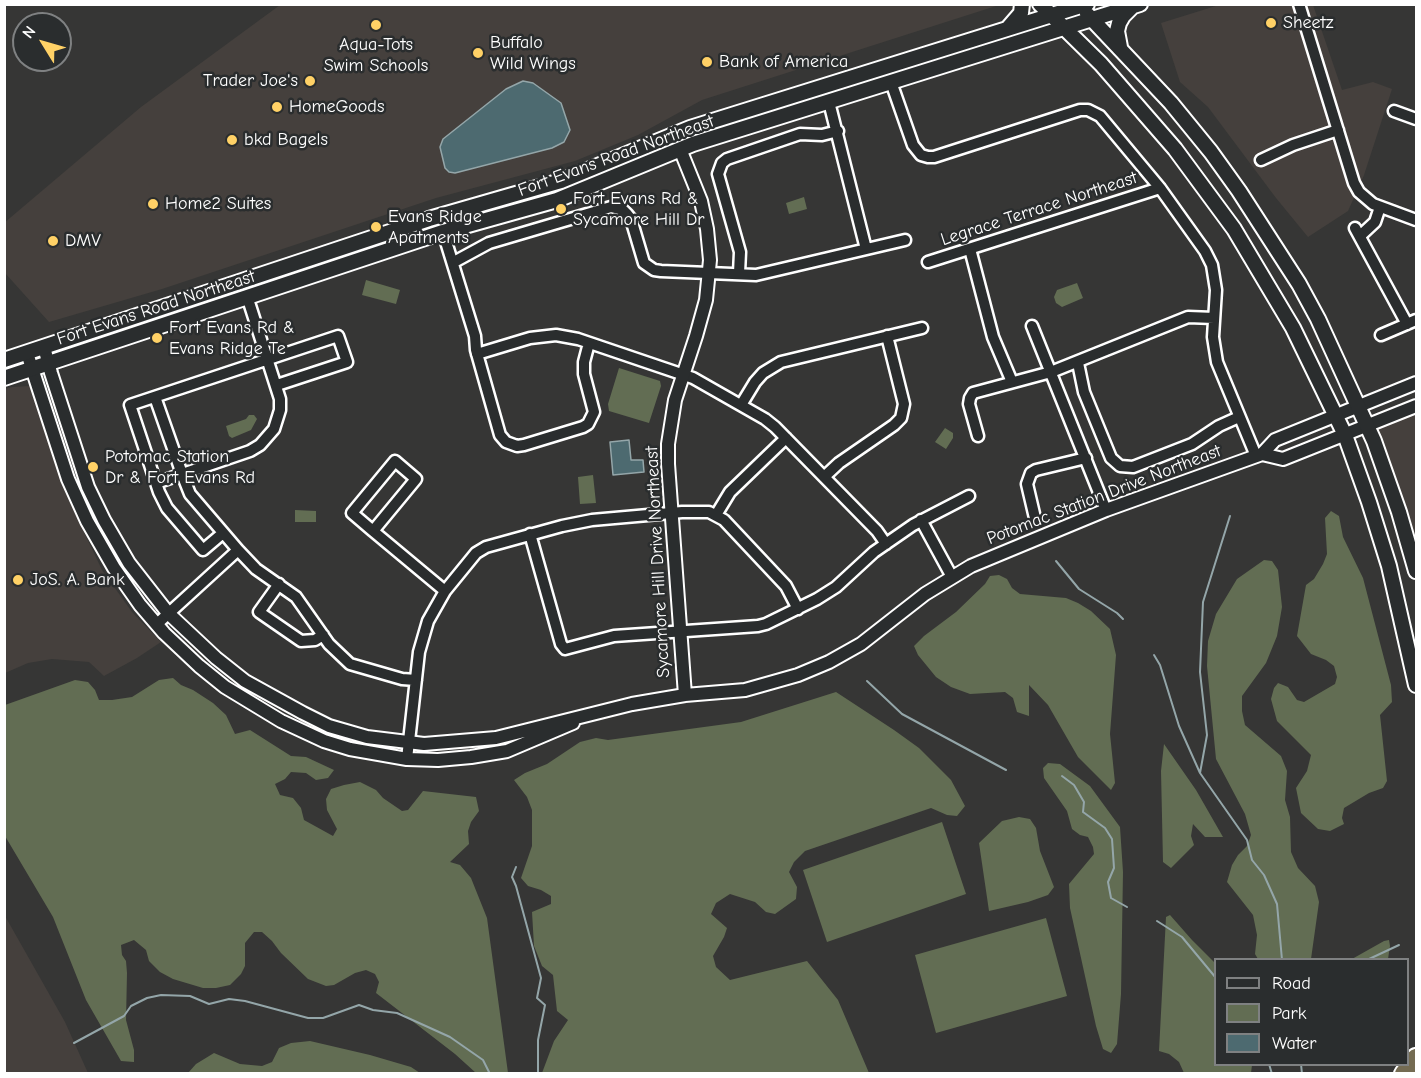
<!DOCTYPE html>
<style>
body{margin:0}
#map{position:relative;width:1421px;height:1078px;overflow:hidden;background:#363635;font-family:"Comic Neue",sans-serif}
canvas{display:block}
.frame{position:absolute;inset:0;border:6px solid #fff;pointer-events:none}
.legend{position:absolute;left:1214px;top:958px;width:195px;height:108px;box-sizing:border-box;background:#2a2d2e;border:2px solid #7f8182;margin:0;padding:8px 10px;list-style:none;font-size:18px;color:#fff}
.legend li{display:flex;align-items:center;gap:12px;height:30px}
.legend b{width:30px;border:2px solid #7f8182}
.north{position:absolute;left:12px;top:12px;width:60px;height:60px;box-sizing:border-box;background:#2a2d2e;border:2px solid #7f8182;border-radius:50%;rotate:307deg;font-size:16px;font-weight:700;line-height:24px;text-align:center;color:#fff}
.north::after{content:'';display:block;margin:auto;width:21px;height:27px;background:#ffd166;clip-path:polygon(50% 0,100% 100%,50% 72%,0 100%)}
</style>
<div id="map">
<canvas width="1421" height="1078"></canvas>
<div class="frame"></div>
<ul class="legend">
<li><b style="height:8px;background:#2a2d2e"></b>Road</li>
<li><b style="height:16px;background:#626d53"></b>Park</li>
<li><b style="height:16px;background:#4d6a70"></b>Water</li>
</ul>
<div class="north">N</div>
</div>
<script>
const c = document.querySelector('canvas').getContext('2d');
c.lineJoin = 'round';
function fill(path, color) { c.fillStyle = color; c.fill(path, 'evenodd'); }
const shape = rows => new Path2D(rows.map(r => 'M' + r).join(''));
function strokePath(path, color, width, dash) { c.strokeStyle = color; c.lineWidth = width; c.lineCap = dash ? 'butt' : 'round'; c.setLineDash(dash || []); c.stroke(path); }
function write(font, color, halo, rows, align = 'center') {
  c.font = font + ' "Comic Neue",sans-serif'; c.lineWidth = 5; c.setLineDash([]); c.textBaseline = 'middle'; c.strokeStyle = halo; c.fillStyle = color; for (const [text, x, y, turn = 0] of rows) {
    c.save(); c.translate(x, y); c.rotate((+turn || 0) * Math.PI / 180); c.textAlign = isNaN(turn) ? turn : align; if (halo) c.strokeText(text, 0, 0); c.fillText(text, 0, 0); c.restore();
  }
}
fill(shape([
 [994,4,996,6,702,100,638,135,575,161,436,198,162,289,49,322,5,273,4,223,141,107,280,5],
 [1219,5,1313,5,1342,90,1373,82,1392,89,1364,175,1348,211,1308,237,1276,198,1208,107,1180,82,1161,23],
 [30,386,74,511,102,570,132,612,161,642,137,658,104,676,89,662,52,659,28,663,5,673,4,389,12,387],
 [1416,406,1416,571,1367,426],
 [5,916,65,1022,88,1073,5,1073]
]), '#45403d');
fill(shape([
 [804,197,807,209,789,214,786,203],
 [366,280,400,290,396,304,362,295],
 [1077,283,1083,298,1062,307,1056,303,1054,297,1057,290],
 [619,368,660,381,661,386,649,423,609,411,608,404],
 [249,415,254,415,257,419,251,430,232,438,229,436,226,426,246,419],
 [945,428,953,433,953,438,946,449,935,442],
 [593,475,596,503,580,504,578,477],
 [295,510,316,511,316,522,295,522],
 [1331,511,1339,516,1343,537,1363,578,1391,685,1392,702,1380,715,1387,781,1383,788,1369,793,1344,808,1342,818,1344,824,1330,831,1318,829,1301,813,1296,788,1307,771,1311,755,1277,721,1271,699,1274,688,1278,683,1288,687,1297,700,1304,702,1335,684,1337,677,1334,666,1326,660,1311,654,1297,636,1306,585,1314,579,1323,564,1327,554,1325,518],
 [1264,560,1272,561,1278,570,1282,607,1277,636,1266,663,1242,696,1242,711,1245,725,1281,756,1287,771,1285,800,1290,817,1291,852,1298,868,1315,886,1319,902,1311,959,1258,959,1255,954,1257,935,1253,915,1227,882,1232,865,1238,855,1247,846,1251,835,1245,814,1216,759,1207,666,1208,641,1216,614,1237,579],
 [999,575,1007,579,1012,588,1020,594,1066,598,1078,603,1091,611,1110,629,1116,655,1110,734,1115,783,1111,790,1078,757,1048,705,1029,685,1029,716,1017,712,1013,698,1005,692,970,694,951,687,936,677,918,655,914,646,924,636,956,612,985,584,990,576],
 [173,678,181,685,193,690,213,703,226,715,235,734,250,730,291,756,306,757,334,770,328,778,316,780,306,773,291,772,285,779,275,784,280,795,293,798,301,808,304,820,333,836,337,829,327,810,326,799,331,789,344,785,360,782,376,790,383,798,402,811,408,810,423,791,476,797,479,811,471,822,468,831,469,844,450,862,460,865,471,878,487,918,508,1073,476,1073,455,1054,376,993,379,982,375,974,366,970,355,973,334,985,326,986,308,979,281,953,272,941,262,932,254,932,245,943,245,966,241,974,230,985,216,988,203,988,173,979,160,972,149,961,146,950,134,940,121,945,122,955,126,961,127,973,126,1020,134,1050,134,1062,121,1061,86,1000,53,917,5,836,5,705,75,680,88,682,95,690,99,700,112,700,132,697,159,680],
 [836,692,894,730,919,748,951,780,965,806,957,816,947,815,931,808,805,851,794,862,789,872,797,887,796,899,775,914,766,912,755,902,730,894,716,903,711,914,727,928,724,937,713,956,716,967,730,980,807,961,838,1000,869,1073,542,1073,554,1041,568,1020,557,1011,553,975,542,966,534,946,532,912,551,904,551,896,541,890,528,886,521,878,532,846,532,810,527,797,514,780,525,773,547,764,580,742,596,738,608,740,741,722],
 [1164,744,1196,790,1223,837,1205,837,1193,824,1191,836,1194,845,1171,868,1163,862,1161,771],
 [1048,763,1060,764,1090,786,1120,827,1123,872,1121,994,1117,1044,1111,1053,1103,1049,1096,1026,1070,908,1069,884,1094,854,1093,847,1088,837,1080,835,1072,829,1067,811,1044,778,1043,768],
 [1019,817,1030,819,1036,828,1040,851,1054,887,1048,895,1028,902,989,911,979,843,1002,821],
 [942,822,966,894,827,942,803,870],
 [1170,915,1192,940,1215,963,1216,1064,1252,1065,1251,1073,1184,1073,1179,1062,1169,1054,1159,1051,1166,917],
 [1046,918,1067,996,936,1033,915,955],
 [1389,940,1390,946,1388,959,1352,959,1384,941],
 [310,1041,370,1055,411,1067,420,1073,188,1073,196,1064,214,1053,240,1064,262,1066,272,1062,279,1048,291,1043]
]), '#626d53');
const water = shape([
 [523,81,533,83,561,103,570,130,564,142,552,148,455,173,449,172,445,168,440,147,443,139,506,89,523,81],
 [629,440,631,460,643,460,644,472,613,475,610,442,629,440]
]);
fill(water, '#4d6a70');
strokePath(water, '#94a6a9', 1.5);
strokePath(shape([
 [1056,561,1079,589,1117,613,1123,619],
 [1154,655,1160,665,1179,726,1200,773,1247,840,1252,860,1264,875,1277,904,1282,960],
 [867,681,902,714,1006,770],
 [1200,773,1207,735,1200,672,1203,602,1230,516],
 [1062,776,1074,785,1084,802,1083,812,1105,828,1112,839,1114,868,1108,882,1111,898,1127,907],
 [516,867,512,877,516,886,541,978,537,998,545,1005,538,1040,538,1074],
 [1157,921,1182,937,1216,978],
 [1367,960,1399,945],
 [74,1043,124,1016,131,1006,147,998,161,995,190,996,209,1004,229,999,245,1001,308,1018,323,1018,359,1005,373,1010,397,1013,450,1037,483,1060,490,1074],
 [1269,1064,1272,1074],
 [1301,1064,1302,1074]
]), '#94a6a9', 2);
const minor = shape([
 [1299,4,1354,183,1359,192,1373,204,1416,220],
 [891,82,913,145,921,155,928,157,934,157,1080,110,1088,110,1100,116,1160,188,1205,251,1212,265,1216,290,1213,337,1217,362,1256,456],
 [829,102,866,249],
 [1394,111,1416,119],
 [1261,160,1293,145,1338,130],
 [1355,228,1407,324],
 [443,232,475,336,476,350,500,435,506,442,517,446,524,445,583,427,588,424,594,412,584,374,584,362,589,343],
 [1360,236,1375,222,1380,207],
 [970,249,993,337,1012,382],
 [454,262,489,243,611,207,623,210,627,214,631,219,644,263,654,270,661,271,756,275,905,240],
 [928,262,1160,188],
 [739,273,740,252,718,174,722,163,727,159,800,134,822,135,838,131],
 [1032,326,1106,510],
 [1381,335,1416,320],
 [477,354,530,338,556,335,578,339,693,378,765,419,775,427,877,531,886,544],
 [1078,363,1084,392,1111,458,1120,466,1133,467,1192,444,1219,426,1239,417],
 [155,397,182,474,190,494,238,550,157,624],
 [741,405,755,382,763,373,781,362,922,328],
 [978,436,969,404,970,398,973,393,1051,372,1188,317,1214,318],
 [395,461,416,479,373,531,352,513,395,461],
 [824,477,839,463,894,425,901,418,904,404,887,336],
 [156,483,250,451,260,445,274,429,280,410,280,399,247,296],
 [716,515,730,492,786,438],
 [1035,518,1027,484,1031,473,1036,470,1086,458],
 [921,520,952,577],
 [373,531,445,591],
 [223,533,203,550,167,508,159,492,130,405,338,336,347,362,277,385],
 [530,534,561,644,565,649,614,636,758,626,766,624,817,599,836,587,874,552,913,525,969,496],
 [238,550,256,569,296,597,329,644,350,664,402,679,416,680],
 [279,584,259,612,301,641,315,640,323,635],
 [407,759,419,652,428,621,445,591,476,553,486,547,562,526,592,520,682,512,709,512,724,520,786,586,798,609]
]);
const tertiary = shape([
 [680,149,701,201,707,229,710,260,706,300,696,336,675,400,668,444,668,464,685,695],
 [44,347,51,373,88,487,104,520,129,563,168,613,216,658,245,681,303,713,329,726,367,737,424,744,496,738,632,704,685,695,745,690,798,675,829,662,861,644,925,594,971,566,1106,510,1262,454,1275,440,1416,383],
 [27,353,68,479,87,521,114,568,140,605,164,633,199,666,225,687,281,721,324,741,350,749,407,759,438,760,471,757,507,751,573,723],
 [1262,454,1283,459,1416,406]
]);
const secondary = shape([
 [1040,4,1101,64,1175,149,1234,229,1293,328,1345,435,1369,502,1389,566,1416,685],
 [1087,14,1171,103,1211,152,1239,191,1299,284,1318,319,1374,441,1399,512,1416,571],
 [1008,28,1021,13,1022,4],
 [1120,47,1117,31,1119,23,1123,16,1132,7],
 [4,360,429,219,561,181,690,128,1087,4],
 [4,378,443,232,557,200,693,144,1140,4]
]);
const motorway = shape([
 [1404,1074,1416,1058]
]);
strokePath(minor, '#fff', 15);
strokePath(tertiary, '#fff', 16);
strokePath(secondary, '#fff', 18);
strokePath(motorway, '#fff', 22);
strokePath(minor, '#2a2d2e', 10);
strokePath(tertiary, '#2a2d2e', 12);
strokePath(secondary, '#2a2d2e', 14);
strokePath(motorway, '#746b52', 18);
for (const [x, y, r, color] of [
 [1271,23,6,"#ffd166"],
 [376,25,6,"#ffd166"],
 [478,53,6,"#ffd166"],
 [707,62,6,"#ffd166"],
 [310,81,6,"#ffd166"],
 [277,107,6,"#ffd166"],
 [232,140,6,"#ffd166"],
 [153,204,6,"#ffd166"],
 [561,209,6,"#ffd166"],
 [376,227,6,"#ffd166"],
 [53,241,6,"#ffd166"],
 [157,338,6,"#ffd166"],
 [93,467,6,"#ffd166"],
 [18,580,6,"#ffd166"]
]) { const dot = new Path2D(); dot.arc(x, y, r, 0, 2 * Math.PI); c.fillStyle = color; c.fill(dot); strokePath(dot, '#2a2d2e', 2); }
write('18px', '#fff', '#2a2d2e', [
 ["Sheetz",1283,23],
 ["Buffalo",490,43],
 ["Wild Wings",490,64],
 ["Aqua-Tots",376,45,"center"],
 ["Swim Schools",376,66,"center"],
 ["Bank of America",719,62],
 ["Trader Joe's",298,81,"right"],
 ["HomeGoods",289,107],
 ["bkd Bagels",244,140],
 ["Fort Evans Rd &",573,199],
 ["Sycamore Hill Dr",573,220],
 ["Home2 Suites",165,204],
 ["Evans Ridge",388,217],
 ["Apatments",388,238],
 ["DMV",65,241],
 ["Fort Evans Rd &",169,328],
 ["Evans Ridge Te",169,349],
 ["Potomac Station",105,457],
 ["Dr & Fort Evans Rd",105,478],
 ["JoS. A. Bank",30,580]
], 'left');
write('18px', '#fff', '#2a2d2e', [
 ["Fort Evans Road Northeast",616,156,-20],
 ["Legrace Terrace Northeast",1039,209,-18],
 ["Fort Evans Road Northeast",156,308,-18],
 ["Potomac Station Drive Northeast",1104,495,-21],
 ["Sycamore Hill Drive Northeast",658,562,-93]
]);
</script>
